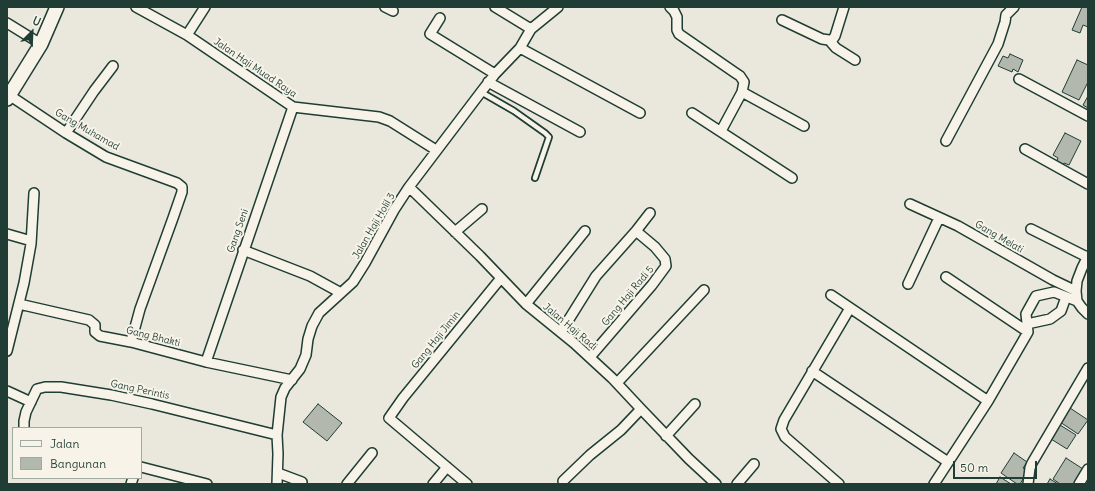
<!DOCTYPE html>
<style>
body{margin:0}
#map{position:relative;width:1095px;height:491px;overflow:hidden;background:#eae8dd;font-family:Delius,sans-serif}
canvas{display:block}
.frame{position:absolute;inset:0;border:8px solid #1f3d34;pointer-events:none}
.legend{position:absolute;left:12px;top:427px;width:130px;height:52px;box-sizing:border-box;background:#f7f3e8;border:1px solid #a1aaa0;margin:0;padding:5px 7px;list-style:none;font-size:12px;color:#1f3d34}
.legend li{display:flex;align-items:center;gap:8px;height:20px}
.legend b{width:20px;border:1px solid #a1aaa0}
.north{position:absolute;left:12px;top:12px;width:40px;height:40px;-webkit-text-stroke:3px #f7f3e8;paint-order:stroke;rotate:24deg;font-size:11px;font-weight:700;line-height:16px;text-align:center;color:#1f3d34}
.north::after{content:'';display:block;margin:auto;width:14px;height:18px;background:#1f3d34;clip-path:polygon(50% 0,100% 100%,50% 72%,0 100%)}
.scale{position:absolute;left:953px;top:461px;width:84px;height:18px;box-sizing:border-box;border:2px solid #1f3d34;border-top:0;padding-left:5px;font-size:12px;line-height:14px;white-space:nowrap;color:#1f3d34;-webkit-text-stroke:3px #f7f3e8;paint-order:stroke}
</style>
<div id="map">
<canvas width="1095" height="491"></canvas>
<div class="frame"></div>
<ul class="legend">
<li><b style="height:5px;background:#f7f3e8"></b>Jalan</li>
<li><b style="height:11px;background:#b2b8ae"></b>Bangunan</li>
</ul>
<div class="north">U</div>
<div class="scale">50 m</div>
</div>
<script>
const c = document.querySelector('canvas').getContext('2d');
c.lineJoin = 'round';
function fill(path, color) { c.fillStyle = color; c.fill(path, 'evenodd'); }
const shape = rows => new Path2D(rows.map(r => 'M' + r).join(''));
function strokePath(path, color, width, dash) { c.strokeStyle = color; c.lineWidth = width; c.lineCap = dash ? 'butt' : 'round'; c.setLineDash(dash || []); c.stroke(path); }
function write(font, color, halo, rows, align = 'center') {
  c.font = font + ' Delius,sans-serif'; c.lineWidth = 4; c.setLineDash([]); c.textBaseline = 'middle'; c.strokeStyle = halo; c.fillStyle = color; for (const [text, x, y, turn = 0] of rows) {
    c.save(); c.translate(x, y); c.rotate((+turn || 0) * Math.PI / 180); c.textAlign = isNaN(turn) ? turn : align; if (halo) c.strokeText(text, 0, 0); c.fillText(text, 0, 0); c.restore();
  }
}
const building = shape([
 [1082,7,1088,7,1088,27,1083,25,1080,33,1072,30,1082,7],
 [1010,54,1023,60,1018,72,1013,69,1012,72,998,66,1003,56,1008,58,1010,54],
 [1077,60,1088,65,1088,82,1079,100,1062,92,1077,60],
 [1088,96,1088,108,1083,105,1088,96],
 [1065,133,1081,141,1069,165,1064,163,1062,166,1056,163,1058,158,1053,155,1065,133],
 [318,404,342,423,327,441,303,422,318,404],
 [1070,408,1088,420,1078,434,1060,422,1070,408],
 [1060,425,1076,435,1067,449,1051,439,1060,425],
 [1014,453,1027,462,1023,468,1028,471,1020,484,1017,484,1001,473,1014,453],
 [1066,458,1083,469,1074,484,1060,484,1053,479,1066,458],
 [1000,477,1011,484,996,484,1000,477],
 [1050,479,1058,484,1047,484,1050,479]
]);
fill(building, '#b2b8ae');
strokePath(building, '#1f3d34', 1);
const lane = shape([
 [481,92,514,111,545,133,549,137,535,178]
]);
const street = shape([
 [136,7,187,35,293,107,379,117,390,121,436,150],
 [385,7,393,11],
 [495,7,531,29],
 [670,7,674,11,677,17,677,30,679,34,734,72,740,76,744,82,742,92,721,131],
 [440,18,430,34,495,74],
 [782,20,822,39,829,40,833,39,835,36,844,7],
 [7,23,41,44],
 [187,35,205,7],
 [829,40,836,48,855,60],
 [520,48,640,113],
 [1019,79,1088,116],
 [488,82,580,132],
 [742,92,804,126],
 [9,95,66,133,106,157,177,183,182,187,182,192,173,218,140,309,131,342],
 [692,113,792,178],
 [66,133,94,91,113,66],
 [946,141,998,44,1005,22,1006,15,1014,7],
 [1025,149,1088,184],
 [409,187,480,256,526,304,574,343,612,378,641,409,689,459,716,484],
 [910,204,958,226,1053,280,1076,291],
 [1031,229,1087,257],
 [455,232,482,209],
 [7,234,28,240,31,241],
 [243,250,310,276,341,293],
 [1088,256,1082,268,1077,281,1076,291,1077,301,1082,308,1088,314],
 [946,277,1028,332],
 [908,284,939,218],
 [831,295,988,401,934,484],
 [19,304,89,320,95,325,95,332,100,336,131,342,206,362,292,380],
 [526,304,585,231],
 [1027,324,1050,319,1061,311,1066,297],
 [561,332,596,276,636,231,650,213],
 [7,351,24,283,31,244,34,193],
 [590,357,652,285,666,266,665,259,655,247,636,231],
 [206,362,293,107],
 [812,371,948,462],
 [617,383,704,290],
 [7,391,31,402],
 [988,401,1028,332,1026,314,1036,296,1054,292,1077,301],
 [24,428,24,421,26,412,37,389,45,387,61,387,111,395,152,404,277,435],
 [666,436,695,404],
 [141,467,207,484],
 [278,473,302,482],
 [563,481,590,455,621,430,641,409],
 [131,484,133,478],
 [277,484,278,454,277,435,281,397,285,388,300,369,306,355,308,339,312,326,319,313,353,282,365,263,394,210,409,187,481,92,495,74,520,48,531,29,558,7],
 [347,484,372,453],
 [433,484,447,467],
 [467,484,389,418,403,398,501,278],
 [737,484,754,464],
 [839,484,785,437,781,429,784,420,850,308],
 [1028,484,1030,468,1032,463,1088,368],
 [1079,484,1088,469]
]);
const secondary = shape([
 [7,99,41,44,57,7]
]);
strokePath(lane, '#1f3d34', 8);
strokePath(street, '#1f3d34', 12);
strokePath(secondary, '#1f3d34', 16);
strokePath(lane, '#f7f3e8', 4.5);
strokePath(street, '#f7f3e8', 9);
strokePath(secondary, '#f7f3e8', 13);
write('10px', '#1f3d34', '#f7f3e8', [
 ["Jalan Haji Muad Raya",255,68,34],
 ["Gang Muhamad",87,130,30],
 ["Jalan Haji Holil 3",374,226,-60],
 ["Gang Seni",238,231,-71],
 ["Gang Melati",999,237,30],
 ["Gang Haji Radi 5",628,296,-50],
 ["Jalan Haji Radi",570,327,40],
 ["Gang Bhakti",153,337,14],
 ["Gang Haji Jimin",436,340,-51],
 ["Gang Perintis",140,390,12]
]);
</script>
